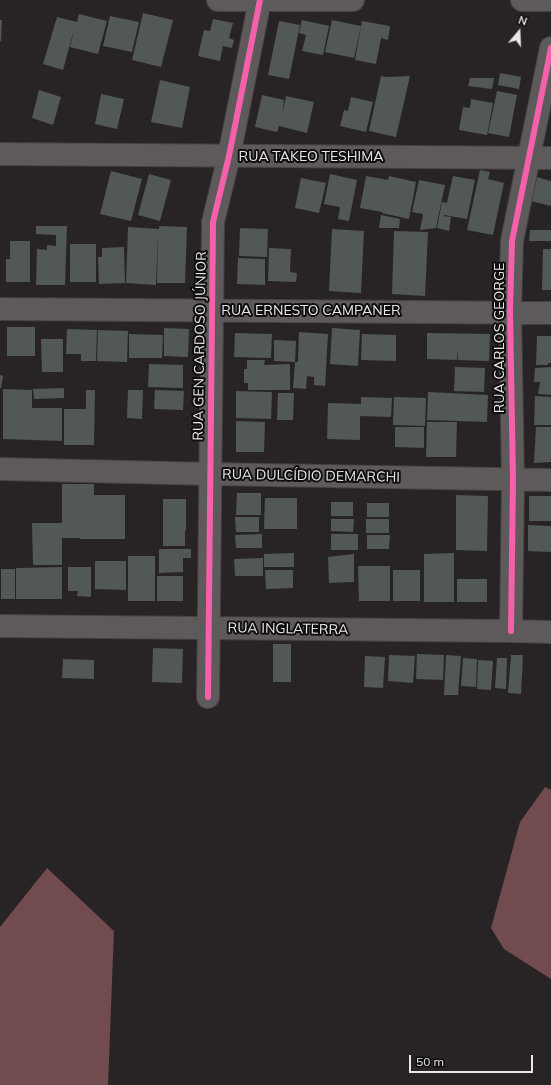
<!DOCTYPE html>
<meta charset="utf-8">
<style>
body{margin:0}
#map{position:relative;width:551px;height:1085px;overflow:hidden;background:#282425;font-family:Mulish,sans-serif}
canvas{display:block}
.north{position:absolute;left:499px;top:12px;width:40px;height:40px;-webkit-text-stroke:3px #100d0e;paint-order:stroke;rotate:19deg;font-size:11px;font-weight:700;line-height:16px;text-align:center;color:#ebe7e7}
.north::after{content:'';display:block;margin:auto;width:14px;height:18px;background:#ebe7e7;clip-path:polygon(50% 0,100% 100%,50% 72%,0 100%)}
.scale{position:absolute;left:409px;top:1055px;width:124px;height:18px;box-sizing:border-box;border:2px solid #ebe7e7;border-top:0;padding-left:5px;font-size:12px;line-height:14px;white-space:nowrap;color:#ebe7e7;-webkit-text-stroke:3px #100d0e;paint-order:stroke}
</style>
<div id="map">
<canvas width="551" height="1085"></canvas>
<div class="north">N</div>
<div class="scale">50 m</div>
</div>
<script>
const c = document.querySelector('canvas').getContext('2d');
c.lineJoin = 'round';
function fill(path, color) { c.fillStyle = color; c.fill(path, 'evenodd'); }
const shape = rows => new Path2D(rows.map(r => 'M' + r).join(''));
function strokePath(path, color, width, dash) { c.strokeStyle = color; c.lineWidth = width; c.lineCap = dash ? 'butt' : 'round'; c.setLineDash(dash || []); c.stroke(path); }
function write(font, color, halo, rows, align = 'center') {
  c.font = font + ' Mulish,sans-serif'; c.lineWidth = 4; c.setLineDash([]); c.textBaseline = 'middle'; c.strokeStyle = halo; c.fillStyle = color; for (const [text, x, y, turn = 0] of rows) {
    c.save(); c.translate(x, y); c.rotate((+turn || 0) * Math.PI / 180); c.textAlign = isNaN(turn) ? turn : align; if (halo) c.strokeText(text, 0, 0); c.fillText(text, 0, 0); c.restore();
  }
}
fill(shape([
 [545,787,551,790,551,979,504,949,491,928,520,822],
 [47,868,114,931,108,1085,0,1085,0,927]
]), '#714b4d');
fill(shape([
 [143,13,173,20,161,67,132,60],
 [79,14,107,21,98,54,70,47,75,26,63,70,43,64,57,17,77,22],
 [110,16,139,22,132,52,103,46],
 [213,19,233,23,229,38,234,40,232,48,223,46,220,61,198,56,204,30,210,31],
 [0,20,2,20,1,41,0,41],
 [302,20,329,26,323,55,302,51,306,35,299,33],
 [332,20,361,26,354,58,325,52],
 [279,21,300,25,289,79,268,75],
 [362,21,390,26,388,40,381,38,376,64,355,60],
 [500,73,521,77,519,89,498,85],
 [381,76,386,77,410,76,396,137,369,131],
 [470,78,494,78,492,89,468,86],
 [160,80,190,87,182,128,151,122],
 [39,90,61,97,53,125,32,118],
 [497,91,517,95,509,137,488,133],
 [101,94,124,99,117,129,95,124],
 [262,95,284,100,282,115,286,96,314,102,307,133,279,126,277,132,255,127],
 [351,97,373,102,366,132,340,126,344,110,348,111],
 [471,99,493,103,487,135,459,130,463,107,470,108],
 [480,170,490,172,488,179,504,183,493,235,467,230],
 [111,171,142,179,131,221,100,214],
 [149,174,171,180,160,221,138,215],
 [330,174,357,180,349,221,338,219,340,207,324,204],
 [366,176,388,180,389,176,416,182,409,219,382,213,382,212,360,208],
 [453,176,475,180,467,219,444,215,444,216,451,217,449,231,437,228,442,202,447,203,446,207],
 [537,177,551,181,551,206,531,201],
 [301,178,326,183,319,213,295,208],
 [419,180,445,185,436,228,420,230,423,214,412,212],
 [381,215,400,219,399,228,379,228],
 [36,226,67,226,65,285,36,285,37,249,47,250,47,245,56,246,56,235,36,234],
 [159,226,187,227,185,283,157,283,158,232,156,285,126,283,128,227,159,229],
 [240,228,268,229,267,257,239,256],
 [332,229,364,231,361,293,329,291],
 [530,230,551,230,551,241,529,241],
 [394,231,428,232,425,296,392,294],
 [10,241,30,241,30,282,6,282,6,259,10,259],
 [70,244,96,244,96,282,70,282],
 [124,247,125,283,99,284,98,257,102,257,102,248],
 [269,248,291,249,290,272,297,273,296,282,268,281],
 [543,249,551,249,551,290,542,290],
 [238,258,265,259,265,285,237,284],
 [7,327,35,327,35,356,7,356],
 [164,328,189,329,188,357,164,356],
 [332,328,360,330,358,366,330,364],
 [67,329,97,330,96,361,81,361,81,354,66,354],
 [98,330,128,331,127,362,97,361],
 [299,332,328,334,325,386,314,385,314,377,307,376,306,389,293,388,295,362,274,361,274,340,296,341,295,362,298,362],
 [235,333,272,334,271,358,234,357],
 [427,333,490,334,489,361,458,360,458,349,457,360,427,359],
 [129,334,163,335,162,358,129,358],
 [362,334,396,335,396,361,361,360],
 [537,336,551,336,551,363,548,363,548,365,536,365],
 [41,339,63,339,63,372,42,372],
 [247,360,265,360,264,365,290,364,290,390,248,390,248,383,244,383,244,369,247,369],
 [149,364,183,365,183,388,148,387],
 [455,367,485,368,484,392,454,391],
 [551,367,551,395,538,394,540,382,534,382,535,368],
 [0,375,3,376,1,388,0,388],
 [64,388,64,398,34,399,33,389],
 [3,389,32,390,32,408,62,408,62,441,3,439],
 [86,390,95,390,94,445,64,445,64,409,86,409],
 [128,390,143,390,142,419,127,418],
 [155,390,184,391,183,410,154,409],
 [236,391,272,392,271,419,236,418],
 [428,392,488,395,487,422,427,420],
 [278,393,294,393,293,420,277,420],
 [535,396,551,397,551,425,534,425],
 [361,397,392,398,391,417,360,416,360,440,327,439,328,403,361,404],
 [394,397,426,398,425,426,393,425],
 [236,421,265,422,264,452,236,452],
 [427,422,457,422,456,457,426,457],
 [395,427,424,427,424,448,395,447],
 [536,427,551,427,551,462,534,463],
 [62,484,94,484,94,495,125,495,125,539,80,539,80,538,62,538,62,565,33,565,32,523,62,523],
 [237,493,261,493,261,515,236,515],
 [456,495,488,496,487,551,456,550],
 [529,496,551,496,551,521,529,521],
 [265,498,297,498,297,529,264,529],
 [163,499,186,499,186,530,185,530,185,546,163,546],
 [331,502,353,502,353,516,331,516],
 [367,503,389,503,389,517,367,517],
 [235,517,259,517,259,532,236,532],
 [331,519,354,519,353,532,331,531],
 [366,519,389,519,389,533,366,533],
 [528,525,551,526,551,552,528,551],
 [262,534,262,548,236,548,235,535],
 [331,534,358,534,358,550,331,550],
 [367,535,390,535,389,549,367,549],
 [159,549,191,549,191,558,183,558,183,572,159,573],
 [294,553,294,567,264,567,264,554],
 [454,553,454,602,424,602,424,554],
 [354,554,354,582,329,583,328,557],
 [128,556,155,556,155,601,128,601],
 [263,558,263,576,235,576,234,559],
 [95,561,126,561,126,590,95,589],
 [358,566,390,566,390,601,359,601],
 [62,567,62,599,16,599,16,568],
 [68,567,91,567,91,597,77,596,78,591,68,591],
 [1,569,15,569,15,599,1,599],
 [265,570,293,570,293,588,266,589],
 [393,570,420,570,420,601,393,601],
 [157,576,183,576,183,601,157,601],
 [457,579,487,579,487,602,457,602],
 [273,644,291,644,291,682,273,682],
 [153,648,183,649,182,683,152,682],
 [417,654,444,655,443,680,416,679],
 [389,655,415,656,413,683,388,681],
 [446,655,461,656,458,695,444,695],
 [511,655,523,655,521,694,508,693],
 [365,656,385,657,383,688,364,687],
 [463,658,477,659,476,687,461,686],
 [497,658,507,658,506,689,495,688],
 [63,659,94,660,94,679,62,678],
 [478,660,493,661,491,690,477,689]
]), '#515857');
const minor = shape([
 [218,0,353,0],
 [522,0,551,0],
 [0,154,551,158],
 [0,309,551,313],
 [0,469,211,474,551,480],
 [0,626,511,631,551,632],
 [511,631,513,479,510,312,512,241,551,48],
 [208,697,213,222,229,156,260,0]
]);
strokePath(minor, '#454142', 24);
strokePath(minor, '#5e5a5b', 22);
strokePath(shape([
 [511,631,513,479,510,312,512,241,551,48],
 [208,697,213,222,229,156,260,0]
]), '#f560ab', 6);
write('14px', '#ebe7e7', '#100d0e', [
 ["RUA TAKEO TESHIMA",311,157],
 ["RUA ERNESTO CAMPANER",311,311],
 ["RUA CARLOS GEORGE",500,338,-90],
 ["RUA GEN CARDOSO JÚNIOR",200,346,-89],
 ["RUA DULCÍDIO DEMARCHI",311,476,1],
 ["RUA INGLATERRA",288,629,1]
]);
</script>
